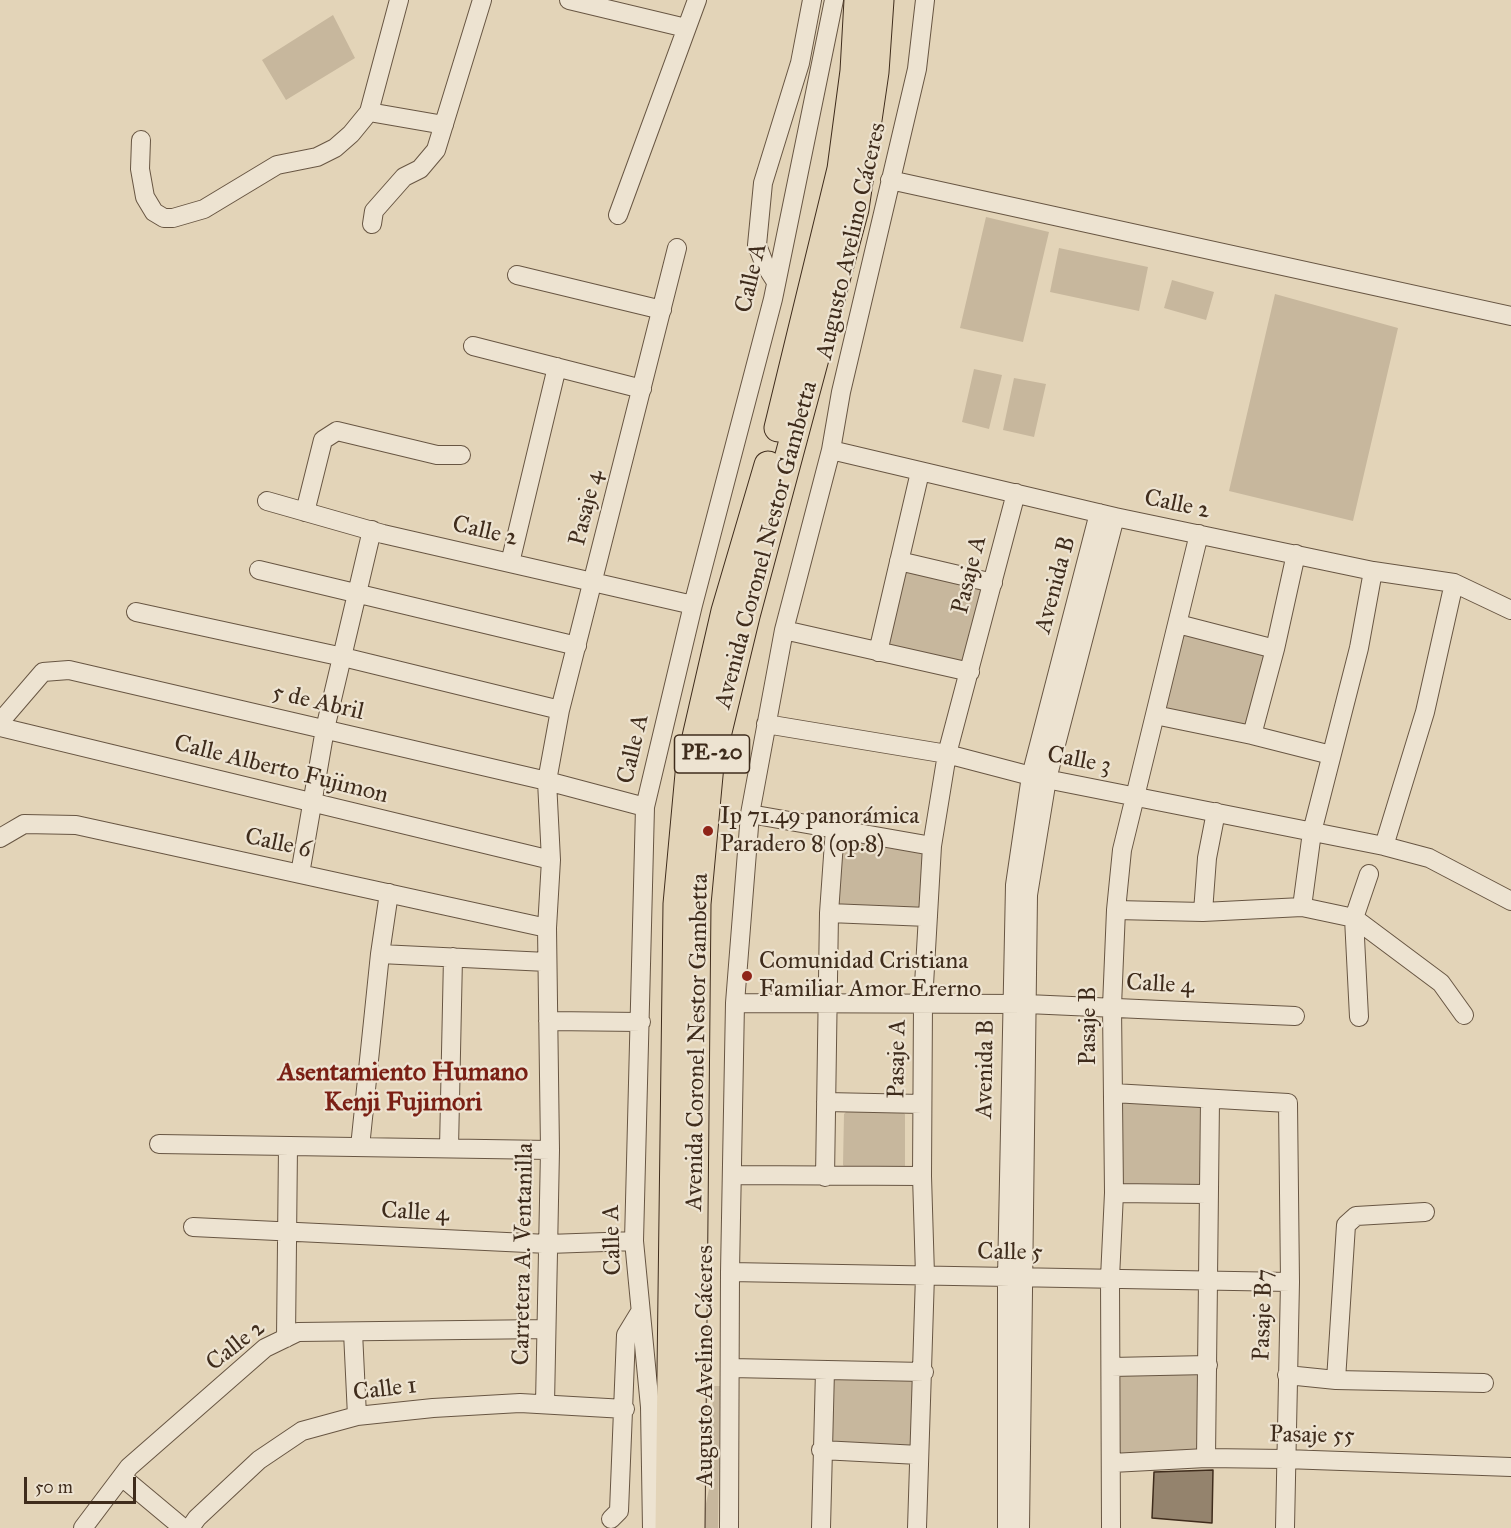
<!DOCTYPE html>
<meta charset="utf-8">
<style>
body{margin:0}
#map{position:relative;width:1511px;height:1528px;overflow:hidden;background:#e3d4b8;font-family:"IM FELL Great Primer",serif}
canvas{display:block}
.scale{position:absolute;left:24px;top:1477px;width:112px;height:27px;box-sizing:border-box;border:3px solid #3f2c1c;border-top:0;padding-left:8px;font-size:18px;line-height:21px;white-space:nowrap;color:#3f2c1c;-webkit-text-stroke:4px #ede3d1;paint-order:stroke}
</style>
<div id="map">
<canvas width="1511" height="1528"></canvas>
<div class="scale">50 m</div>
</div>
<script>
const c = document.querySelector('canvas').getContext('2d');
c.lineJoin = 'round';
function fill(path, color) { c.fillStyle = color; c.fill(path, 'evenodd'); }
const shape = rows => new Path2D(rows.map(r => 'M' + r).join(''));
function strokePath(path, color, width, dash) { c.strokeStyle = color; c.lineWidth = width; c.lineCap = dash ? 'butt' : 'round'; c.setLineDash(dash || []); c.stroke(path); }
function write(font, color, halo, rows, align = 'center') {
  c.font = font + ' "IM FELL Great Primer",serif'; c.lineWidth = 4.5; c.setLineDash([]); c.textBaseline = 'middle'; c.strokeStyle = halo; c.fillStyle = color; for (const [text, x, y, turn = 0] of rows) {
    c.save(); c.translate(x, y); c.rotate((+turn || 0) * Math.PI / 180); c.textAlign = isNaN(turn) ? turn : align; if (halo) c.strokeText(text, 0, 0); c.fillText(text, 0, 0); c.restore();
  }
}
fill(shape([
 [333,15,355,58,286,100,262,60],
 [986,217,1049,232,1023,342,960,328],
 [1059,248,1148,267,1139,311,1050,292],
 [1172,280,1214,292,1206,320,1164,308],
 [1275,294,1398,328,1353,521,1229,491],
 [974,369,1002,375,989,429,962,422],
 [1014,378,1046,384,1034,437,1003,430],
 [910,567,981,586,983,593,961,664,886,647,902,571],
 [1181,631,1262,651,1265,656,1248,724,1244,727,1163,711],
 [840,835,925,847,923,912,836,908],
 [1124,1103,1200,1107,1203,1111,1202,1187,1118,1185,1120,1109],
 [848,1110,899,1110,905,1114,905,1171,848,1171,843,1165,844,1114],
 [1198,1371,1200,1376,1200,1455,1117,1458,1116,1378,1120,1374],
 [829,1376,914,1381,912,1448,830,1441],
 [713,1386,720,1386,718,1528,701,1528,710,1484]
]), '#c7b79d');
const building = shape([
 [1213,1470,1212,1523,1152,1518,1154,1472,1213,1470]
]);
fill(building, '#94836d');
strokePath(building, '#3f2c1c', 1.5);
const minor = shape([
 [569,0,686,28],
 [369,112,444,125],
 [141,140,140,169,145,197,154,212,164,218,173,218,204,209,277,165,317,157,335,148,351,134,369,112,399,0],
 [890,180,1511,316],
 [618,215,697,0],
 [372,224,374,211,404,177,420,169,436,150,482,0],
 [517,275,662,310],
 [776,282,764,263,757,245,763,183,800,63,812,0],
 [473,346,642,389],
 [831,450,1115,517,1373,571,1454,583,1511,610],
 [267,501,383,534,693,605],
 [305,512,323,440,337,431,437,455,461,455],
 [899,561,993,583],
 [510,563,557,367],
 [259,570,577,646],
 [136,612,343,657,560,710],
 [1178,624,1275,649],
 [784,630,970,672],
 [878,652,920,472],
 [1155,715,1252,735,1331,755],
 [0,722,43,672,69,670,547,781,645,807],
 [766,724,947,754,1031,776,1384,846,1429,858,1511,901],
 [0,727,551,860],
 [1252,735,1275,649,1296,554],
 [750,814,932,846],
 [0,838,24,824,76,825,547,928],
 [1384,846,1425,712,1454,583],
 [300,874,325,729,372,530],
 [1302,907,1312,832,1359,648,1373,571],
 [1116,910,1203,912,1302,907,1354,918,1441,983,1464,1015],
 [1203,912,1207,858,1216,812],
 [829,913,928,917],
 [380,954,547,962],
 [735,1003,1027,1004,1295,1016],
 [1359,1017,1354,918,1369,874],
 [548,1021,641,1022],
 [1113,1093,1288,1103,1290,1282,1285,1528],
 [826,1102,922,1104],
 [159,1144,550,1150],
 [360,1147,380,954,389,893],
 [449,1148,453,957],
 [732,1175,922,1176],
 [825,1177,829,913,835,828],
 [1114,1193,1207,1194],
 [193,1227,548,1244,634,1241],
 [730,1272,1290,1282],
 [353,1332,357,1416],
 [286,1338,288,1146],
 [1111,1367,1208,1365],
 [731,1368,924,1372],
 [1287,1375,1336,1380,1484,1383],
 [1336,1380,1346,1225,1356,1216,1425,1212],
 [545,1404,550,1150,547,928,551,860,547,781,560,710,677,248],
 [821,1450,919,1455],
 [1206,1458,1210,1100],
 [1112,1463,1206,1458,1285,1459,1511,1467],
 [122,1477,183,1528],
 [611,1519,619,1511,626,1335,640,1312],
 [83,1528,129,1467,265,1348,298,1332,546,1329],
 [190,1528,197,1518,259,1460,302,1431,357,1416,433,1408,520,1403,625,1409],
 [652,1528,650,1407,634,1241,645,807,693,605,773,299,834,0],
 [729,1528,730,1272,735,1003,750,814,784,630,831,450,841,392,917,69,925,0],
 [821,1528,825,1370],
 [917,1528,925,1275,922,1176,923,1002,932,846,947,754,1016,493],
 [1007,1528,1007,1277,1015,885,1031,776,1099,513],
 [1020,1528,1028,895,1047,779,1115,517],
 [1111,1528,1110,1278,1114,1193,1112,1006,1116,910,1122,850,1199,534]
]);
const highway = shape([
 [778,428,841,169,854,71,858,0],
 [669,1528,677,904,690,763,725,611,768,465],
 [691,1528,697,904,710,765,746,616,855,209,875,72,880,0]
]);
strokePath(minor, '#685643', 20);
strokePath(highway, '#3f2c1c', 29);
strokePath(minor, '#ede3d1', 18);
strokePath(highway, '#e3d4b8', 27);
for (const [x, y, r, color] of [
 [708,831,6,"#8f2418"],
 [747,976,6,"#8f2418"]
]) { const dot = new Path2D(); dot.arc(x, y, r, 0, 2 * Math.PI); c.fillStyle = color; c.fill(dot); strokePath(dot, '#ede3d1', 2); }
for (const [x, y, w] of [
 [712,754,75]
]) { const box = new Path2D(); box.roundRect(x - w / 2, y - 19, w, 38, 4.5); c.fillStyle = '#ede3d1'; c.fill(box); strokePath(box, '#3f2c1c', 1.5); }
write('bold 22px', '#3f2c1c', null, [
 ["PE-20",712,754]
]);
write('24px', '#3f2c1c', '#ede3d1', [
 ["Augusto Avelino Cáceres",852,241,-77],
 ["Calle A",752,278,-77],
 ["Calle 2",1177,505,12],
 ["Pasaje 4",587,508,-76],
 ["Calle 2",485,532,13],
 ["Avenida Coronel Nestor Gambetta",767,545,-75],
 ["Pasaje A",970,575,-76],
 ["Avenida B",1056,585,-75],
 ["5 de Abril",318,703,13],
 ["Calle A",634,749,-77],
 ["Calle 3",1079,761,11],
 ["Calle Alberto Fujimon",281,770,14],
 ["Calle 6",278,844,12],
 ["Calle 4",1160,985,3],
 ["Pasaje B",1089,1026,-90],
 ["Avenida Coronel Nestor Gambetta",698,1042,-89],
 ["Pasaje A",898,1059,-89],
 ["Avenida B",986,1069,-89],
 ["Calle 4",415,1213,3],
 ["Calle A",613,1240,-92],
 ["Calle 5",1010,1253,1],
 ["Carretera A. Ventanilla",524,1254,-89],
 ["Pasaje B7",1264,1315,-88],
 ["Calle 2",236,1346,-38],
 ["Augusto Avelino Cáceres",706,1366,-90],
 ["Calle 1",385,1390,-7],
 ["Pasaje 55",1312,1436,1]
]);
write('24px', '#3f2c1c', '#ede3d1', [
 ["Ip 71.49 panorámica",720,817],
 ["Paradero 8 (op.8)",720,845],
 ["Comunidad Cristiana",759,962],
 ["Familiar Amor Ererno",759,990]
], 'left');
write('bold 26px', '#7a1f14', '#ede3d1', [
 ["Asentamiento Humano",403,1074],
 ["Kenji Fujimori",403,1104]
]);
</script>
